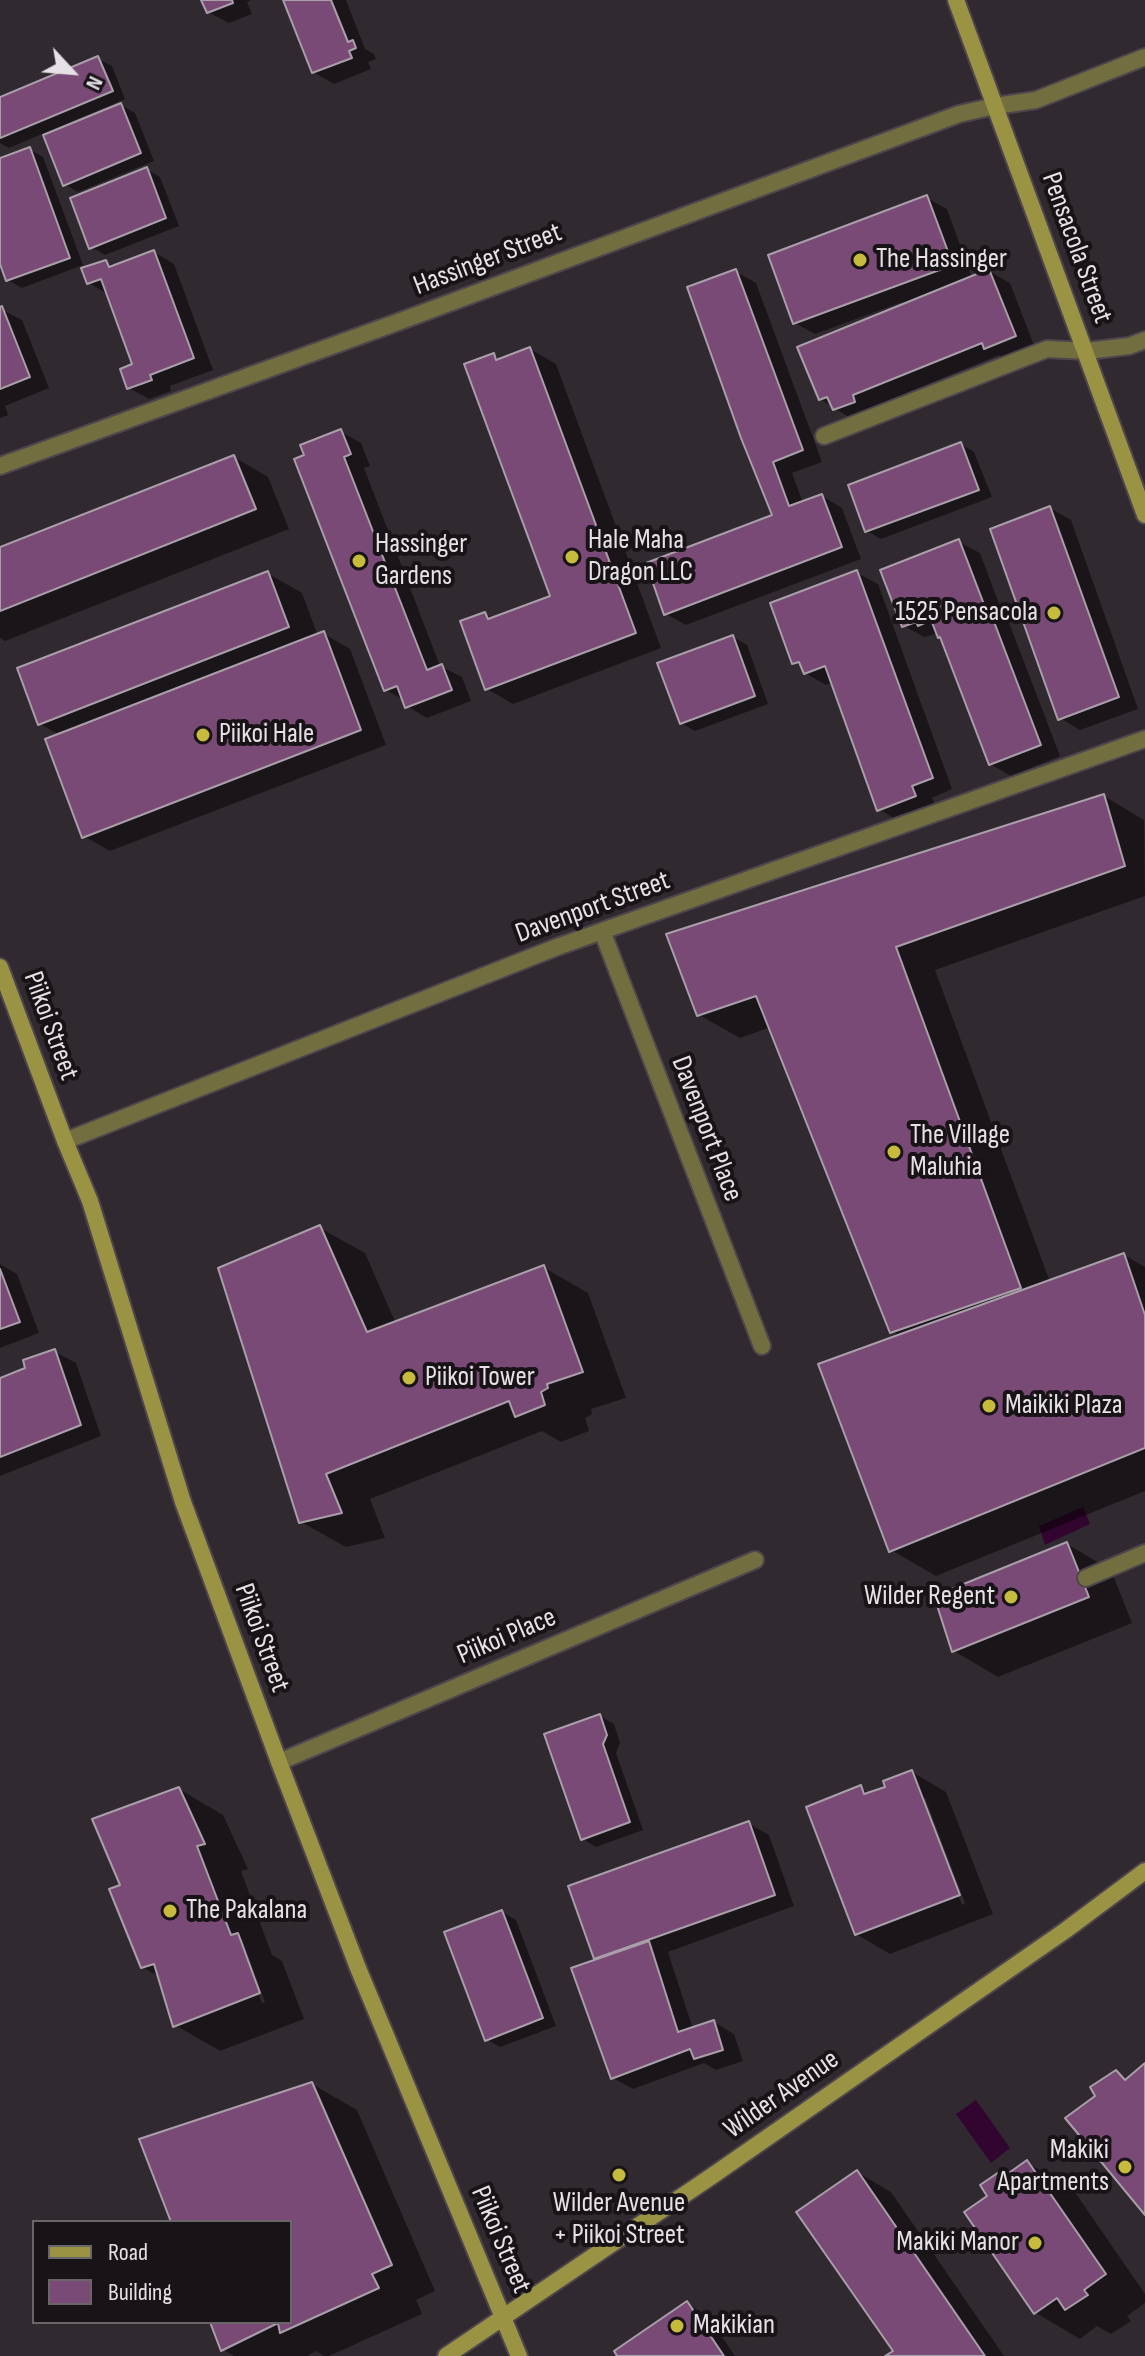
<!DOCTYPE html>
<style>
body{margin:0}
#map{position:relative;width:1145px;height:2356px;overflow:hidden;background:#312930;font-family:"Sofia Sans Condensed",sans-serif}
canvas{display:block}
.legend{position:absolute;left:32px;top:2220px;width:260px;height:104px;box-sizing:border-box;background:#171316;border:2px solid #6a6569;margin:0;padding:10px 14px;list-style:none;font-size:24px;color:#e6e1e6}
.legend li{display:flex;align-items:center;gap:16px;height:40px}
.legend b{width:40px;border:2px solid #6a6569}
.north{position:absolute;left:32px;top:32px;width:80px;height:80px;-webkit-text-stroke:6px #171316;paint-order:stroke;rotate:116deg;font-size:22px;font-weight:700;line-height:32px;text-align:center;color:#e6e1e6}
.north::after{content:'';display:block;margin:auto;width:28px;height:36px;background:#e6e1e6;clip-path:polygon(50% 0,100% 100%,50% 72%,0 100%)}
</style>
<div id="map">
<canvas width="1145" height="2356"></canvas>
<ul class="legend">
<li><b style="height:10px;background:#9a9344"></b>Road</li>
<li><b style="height:22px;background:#7a4a76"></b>Building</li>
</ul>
<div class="north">N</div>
</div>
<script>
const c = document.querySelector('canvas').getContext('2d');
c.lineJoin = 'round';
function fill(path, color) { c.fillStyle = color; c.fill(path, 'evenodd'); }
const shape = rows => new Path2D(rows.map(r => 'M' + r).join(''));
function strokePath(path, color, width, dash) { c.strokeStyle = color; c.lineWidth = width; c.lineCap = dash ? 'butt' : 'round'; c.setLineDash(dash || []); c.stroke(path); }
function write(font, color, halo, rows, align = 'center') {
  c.font = font + ' "Sofia Sans Condensed",sans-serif'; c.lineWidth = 8; c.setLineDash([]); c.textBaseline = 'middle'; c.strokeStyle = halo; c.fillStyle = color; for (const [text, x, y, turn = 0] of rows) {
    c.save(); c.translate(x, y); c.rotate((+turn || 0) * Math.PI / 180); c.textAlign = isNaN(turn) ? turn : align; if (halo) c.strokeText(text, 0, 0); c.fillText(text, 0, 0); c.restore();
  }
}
fill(shape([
 [1083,1507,1090,1524,1045,1545,1039,1526],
 [976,2100,1010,2148,991,2163,956,2114]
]), '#31052f');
fill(shape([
 [204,0,251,0,247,2,252,14,229,23,208,12],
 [285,0,346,0,365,49,374,54,376,59,368,62,371,69,334,84,313,72],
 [98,59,112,66,125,99,9,148,0,143,0,99],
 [121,105,135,113,154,161,78,192,64,184],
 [29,149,43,157,83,265,22,288,8,280,0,258,0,160],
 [146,169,160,177,179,226,105,255,91,247],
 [927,198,947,209,972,278,989,271,1010,283,1035,348,1006,360,999,355,872,407,874,413,855,421,820,399,903,306,902,302,815,334,795,323],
 [154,252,174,264,213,370,170,386,171,391,149,399,129,388,135,365,109,295,89,283,106,262,114,267],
 [735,271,756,283,822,462,792,473,803,503,822,496,842,508,861,559,686,625,666,614,774,516],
 [0,309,22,320,49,388,5,406,8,415,0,418],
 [530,349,556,364,661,648,513,704,487,689,485,614,494,619,552,597,493,356,501,360],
 [340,431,361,443,370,466,364,468,440,666,462,677,471,701,427,718,407,706,405,701,386,690,297,460],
 [961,444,974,452,992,497,881,539,867,531],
 [234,457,268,477,289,529,5,641,0,638,0,549],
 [1050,508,1071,520,1138,709,1080,730,1060,718],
 [959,542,980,553,1004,617,1008,620,1060,756,1011,776,990,764,943,638,935,634,924,637,904,626],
 [267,573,302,593,318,636,324,634,350,649,386,745,110,851,84,836,60,735,40,724],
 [857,573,878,584,952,789,932,798,936,808,899,821,879,809,833,682,826,685,805,673,804,668,794,662],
 [733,637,747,645,768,704,695,731,681,723],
 [1104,796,1144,820,1145,896,935,970,1050,1282,1124,1255,1145,1267,1145,1491,936,1576,891,1550,900,1336,892,1331,771,1027,740,1038,699,1015],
 [320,1228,365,1253,396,1324,543,1267,588,1293,626,1398,591,1409,592,1414,585,1418,589,1431,561,1442,542,1431,370,1499,385,1538,346,1547,301,1522],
 [0,1264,17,1274,39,1333,0,1348],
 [55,1352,76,1363,101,1436,0,1476,0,1380,28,1369],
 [1067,1544,1111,1570,1132,1623,998,1677,954,1651],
 [600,1716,614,1724,620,1743,616,1753,643,1830,596,1847,583,1839],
 [912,1772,946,1792,993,1914,890,1954,856,1934,860,1788,871,1794,887,1788],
 [921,1798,925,1798,965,1903,962,1905],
 [179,1789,223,1815,248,1869,241,1871,272,1955,282,1961,304,2019,220,2051,175,2025,160,1977,142,1967,123,1887],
 [238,1939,242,1939,265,2002,262,2003],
 [748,1823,769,1835,794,1906,668,1952,693,2029,714,2022,734,2034,743,2061,716,2070,704,2063,633,2089,613,2078,596,1961,570,1887],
 [502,1912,516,1920,556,2026,500,2047,486,2039],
 [312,2084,357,2110,435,2291,416,2300,422,2314,329,2356,324,2356,316,2351,307,2356,234,2356,223,2349,212,2322,290,2322,290,2222,173,2222],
 [1027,2163,1072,2188,1145,2294,1145,2303,1127,2316,1131,2321,1111,2334,1097,2326,1080,2339,1036,2313,967,2213,990,2196,1002,2172,1008,2176],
 [857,2172,891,2192,1004,2356,889,2356,896,2351],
 [687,2304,707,2315,735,2356,620,2356]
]), '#0007');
const building = shape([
 [201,0,232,0,233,3,207,13,201,0],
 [283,0,331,0,348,42,353,40,356,48,349,51,352,58,312,73,283,0],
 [98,56,113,91,0,138,0,97,98,56],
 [121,103,141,153,63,186,43,135,121,103],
 [30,147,70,258,6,281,0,264,0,158,30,147],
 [147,167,166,218,89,249,70,198,147,167],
 [927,195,953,265,793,324,768,255,927,195],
 [154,250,194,358,150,375,152,380,127,389,120,369,132,364,101,279,87,284,81,268,106,260,109,267,154,250],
 [736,269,803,450,773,462,789,506,822,494,842,547,664,615,646,563,772,515,741,438,687,287,736,269],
 [989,269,1016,336,984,349,982,343,853,395,855,402,833,410,827,397,819,400,797,347,989,269],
 [2,306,30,377,0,389,0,307,2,306],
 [530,347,636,633,485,690,460,621,485,612,488,619,550,596,464,364,494,353,496,360,530,347],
 [341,429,351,454,344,457,427,670,442,664,452,690,405,708,397,686,384,691,294,459,304,455,300,445,341,429],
 [961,442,979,490,865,532,848,485,961,442],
 [234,455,256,509,0,611,0,547,234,455],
 [1050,506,1119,697,1058,720,990,529,1050,506],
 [959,539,985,607,988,606,1041,745,989,765,940,637,938,638,931,620,918,626,916,622,902,627,880,570,959,539],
 [857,570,933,778,912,786,916,796,877,811,825,666,804,674,799,662,792,664,770,603,857,570],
 [268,571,289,627,38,725,17,668,268,571],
 [324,631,361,730,82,838,45,739,324,631],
 [733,635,755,696,680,724,657,663,733,635],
 [1104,794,1125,866,896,947,1021,1288,890,1333,756,996,697,1016,666,934,1104,794],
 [320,1225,367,1332,544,1265,583,1372,547,1384,548,1388,541,1392,545,1405,515,1417,509,1401,326,1474,342,1513,299,1523,218,1268,320,1225],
 [1124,1253,1145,1315,1145,1448,889,1552,818,1364,1124,1253],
 [0,1269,20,1322,0,1329,0,1269],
 [55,1349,81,1425,0,1457,0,1378,25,1368,23,1360,55,1349],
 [1067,1542,1089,1597,952,1652,934,1596,1067,1542],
 [600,1714,607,1735,603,1744,630,1822,581,1840,544,1734,600,1714],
 [912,1770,960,1895,855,1935,806,1807,861,1785,864,1794,885,1787,883,1781,912,1770],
 [179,1787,205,1844,197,1846,231,1935,238,1933,260,1993,173,2027,154,1964,141,1968,109,1889,120,1885,92,1819,179,1787],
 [749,1821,775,1895,594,1959,568,1886,749,1821],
 [502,1910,543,2018,485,2041,444,1932,502,1910],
 [649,1941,678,2032,714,2020,723,2050,694,2059,690,2049,611,2079,571,1968,649,1941],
 [1145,2063,1145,2215,1065,2118,1095,2096,1090,2087,1116,2070,1125,2080,1145,2063],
 [312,2082,392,2265,372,2274,379,2288,280,2333,278,2323,221,2351,210,2322,290,2322,290,2222,171,2222,139,2139,312,2082],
 [1027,2160,1106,2274,1084,2290,1088,2295,1065,2310,1057,2298,1034,2314,964,2212,987,2196,980,2185,1002,2170,1006,2175,1027,2160],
 [857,2170,985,2356,885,2356,893,2351,796,2212,857,2170],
 [687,2301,724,2356,617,2356,614,2351,687,2301]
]);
fill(building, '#7a4a76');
strokePath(building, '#a99fa8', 2);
const service = shape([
 [995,106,1036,100,1145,57],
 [824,436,1047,349,1087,351,1129,346,1145,340],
 [1086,1578,1145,1553]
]);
const minor = shape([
 [0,466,398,322,959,114,995,106],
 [602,931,762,1346],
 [65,1141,557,947,1145,739],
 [279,1762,755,1560]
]);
const secondary = shape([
 [956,0,1145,515],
 [0,967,65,1141,90,1201,183,1502,279,1762,358,1968,519,2356],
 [446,2356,712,2176,1066,1930,1145,1871]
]);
strokePath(service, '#4e464d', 20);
strokePath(minor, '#4e464d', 20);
strokePath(secondary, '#4e464d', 20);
strokePath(service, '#726e3f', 16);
strokePath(minor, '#726e3f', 16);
strokePath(secondary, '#9a9344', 16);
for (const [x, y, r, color] of [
 [860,260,8,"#c6bb3c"],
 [572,557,8,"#c6bb3c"],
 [359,561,8,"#c6bb3c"],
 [1054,613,8,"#c6bb3c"],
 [203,735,8,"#c6bb3c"],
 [894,1152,8,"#c6bb3c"],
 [409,1378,8,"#c6bb3c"],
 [989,1406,8,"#c6bb3c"],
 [1011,1597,8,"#c6bb3c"],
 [170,1911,8,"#c6bb3c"],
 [1125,2167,8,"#c6bb3c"],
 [619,2175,8,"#c6bb3c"],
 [1035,2243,8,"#c6bb3c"],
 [677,2326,8,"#c6bb3c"]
]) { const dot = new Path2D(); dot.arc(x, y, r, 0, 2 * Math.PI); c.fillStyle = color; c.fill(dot); strokePath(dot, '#171316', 3); }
write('28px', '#e6e1e6', '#171316', [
 ["Pensacola Street",1076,248,70],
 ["Hassinger Street",488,260,-21],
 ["Davenport Street",593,908,-20],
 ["Piikoi Street",50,1026,70],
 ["Davenport Place",706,1129,69],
 ["Piikoi Place",507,1637,-23],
 ["Piikoi Street",261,1638,70],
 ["Wilder Avenue",782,2095,-35],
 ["Piikoi Street",500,2240,67]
]);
write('28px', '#e6e1e6', '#171316', [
 ["The Hassinger",876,260],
 ["Hale Maha",588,541],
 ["Dragon LLC",588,573],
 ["Hassinger",375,545],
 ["Gardens",375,577],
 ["1525 Pensacola",1038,613,"right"],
 ["Piikoi Hale",219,735],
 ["The Village",910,1136],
 ["Maluhia",910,1168],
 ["Piikoi Tower",425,1378],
 ["Maikiki Plaza",1005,1406],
 ["Wilder Regent",995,1597,"right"],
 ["The Pakalana",186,1911],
 ["Makiki",1109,2151,"right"],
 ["Apartments",1109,2183,"right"],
 ["Wilder Avenue",619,2204,"center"],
 ["+ Piikoi Street",619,2236,"center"],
 ["Makiki Manor",1019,2243,"right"],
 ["Makikian",693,2326]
], 'left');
</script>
